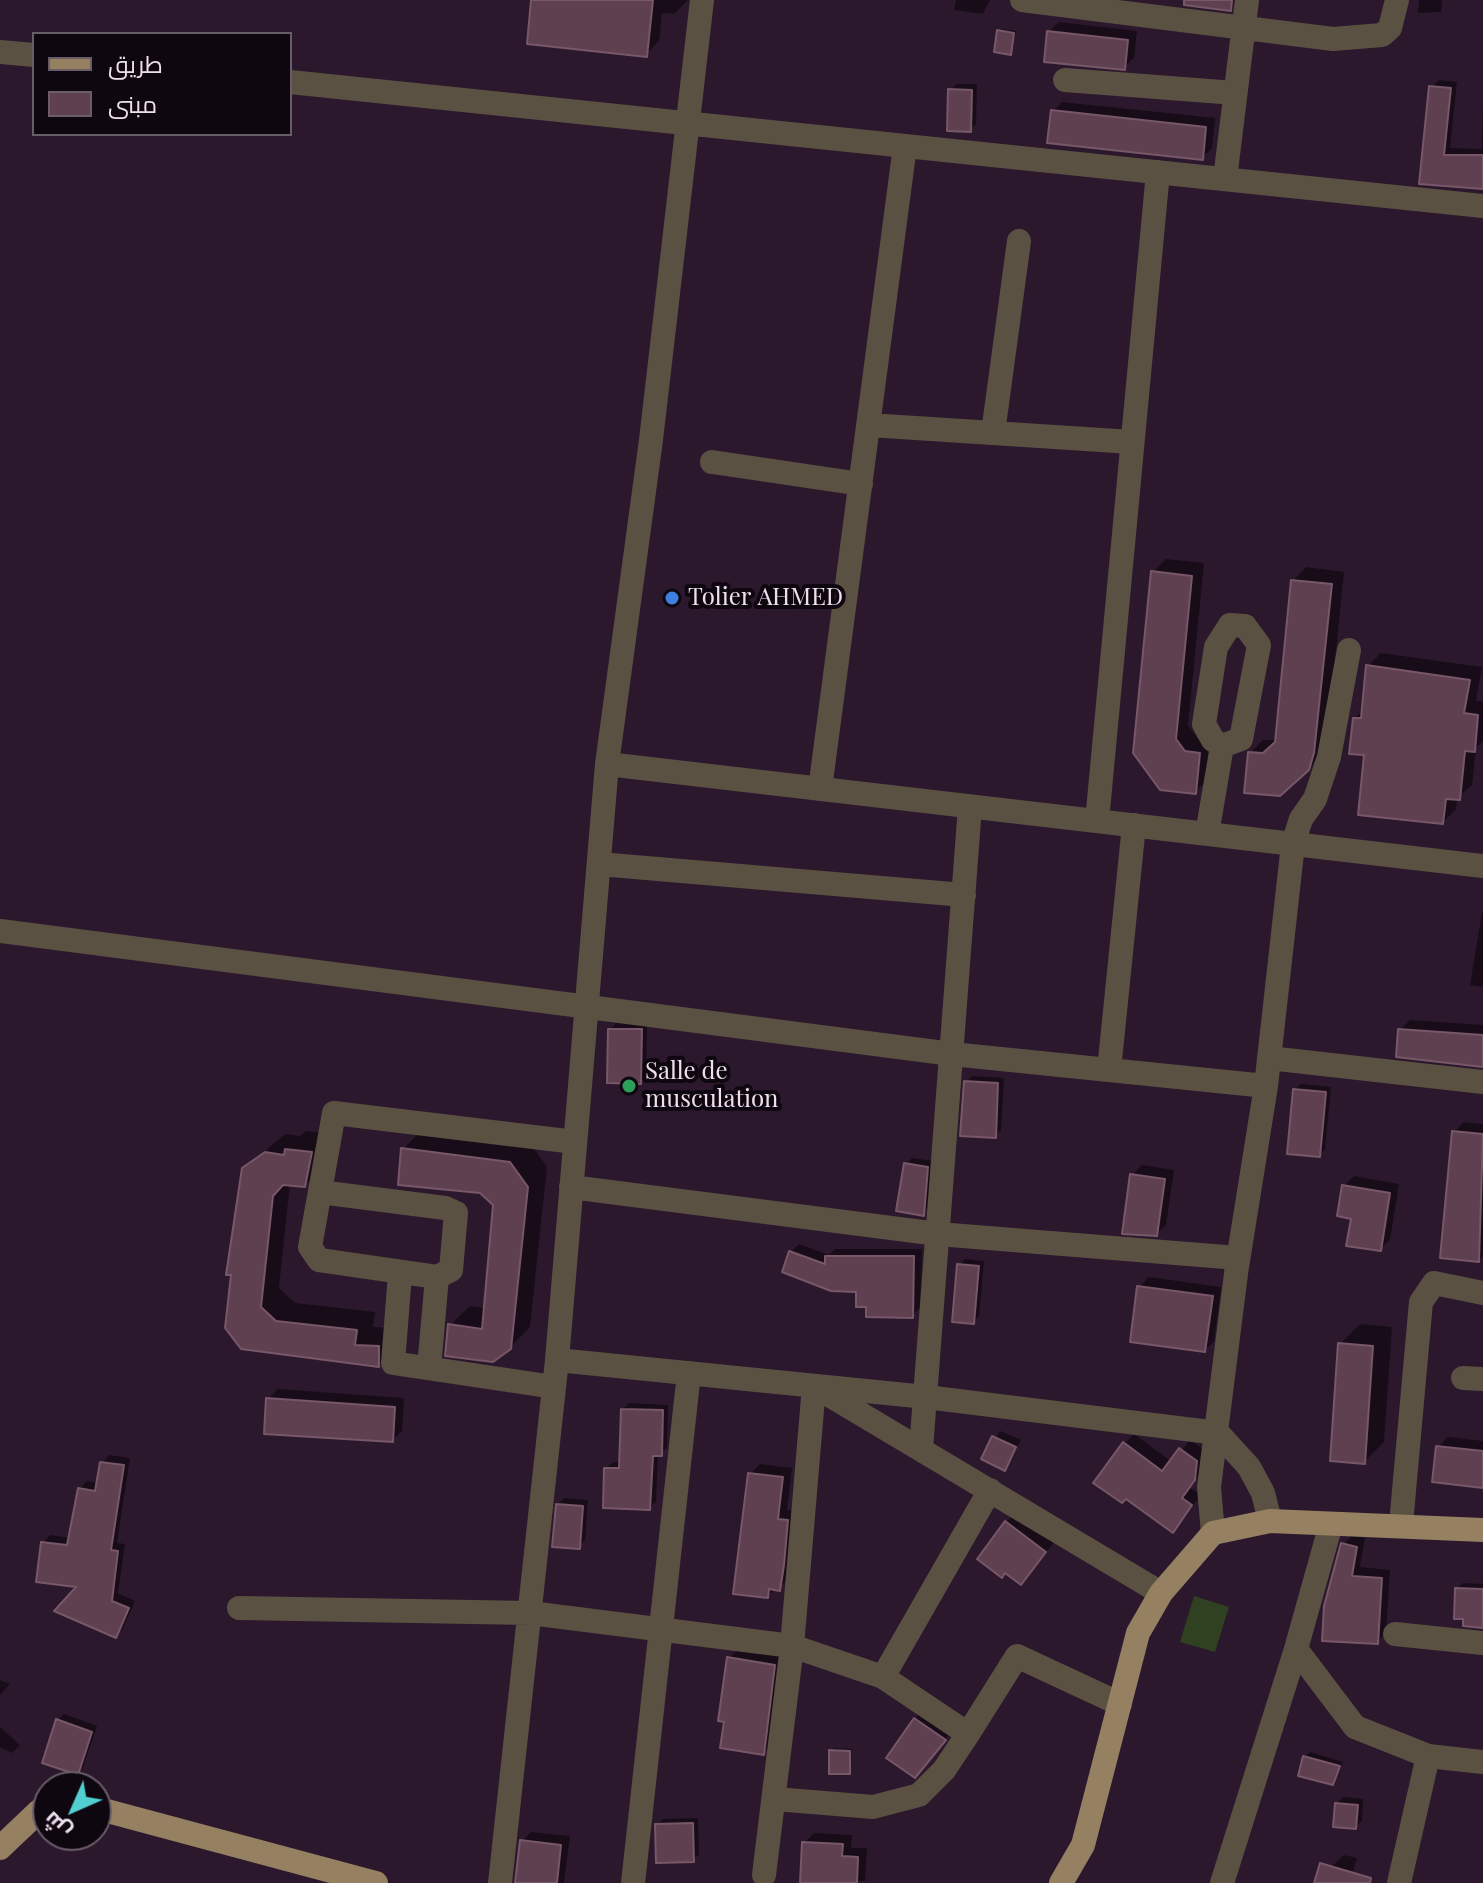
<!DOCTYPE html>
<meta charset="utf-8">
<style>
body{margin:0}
#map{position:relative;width:1483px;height:1883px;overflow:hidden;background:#2c182d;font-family:"Playfair Display",Cairo,serif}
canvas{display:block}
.legend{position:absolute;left:32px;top:32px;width:260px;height:104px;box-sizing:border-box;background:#0f0710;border:2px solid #685d68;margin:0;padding:10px 14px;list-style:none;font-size:24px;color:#eddfed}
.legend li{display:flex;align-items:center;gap:16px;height:40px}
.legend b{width:40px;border:2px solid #685d68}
.north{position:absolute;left:32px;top:1771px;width:80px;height:80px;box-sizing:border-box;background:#0f0710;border:2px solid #685d68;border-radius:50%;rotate:225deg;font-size:22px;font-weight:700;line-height:32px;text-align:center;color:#eddfed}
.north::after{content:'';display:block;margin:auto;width:28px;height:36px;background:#52cdd0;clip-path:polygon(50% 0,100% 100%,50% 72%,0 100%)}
</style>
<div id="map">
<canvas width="1483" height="1883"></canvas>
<ul class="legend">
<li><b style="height:10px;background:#958062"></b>طريق</li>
<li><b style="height:22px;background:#5e4050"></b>مبنى</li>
</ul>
<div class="north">ش</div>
</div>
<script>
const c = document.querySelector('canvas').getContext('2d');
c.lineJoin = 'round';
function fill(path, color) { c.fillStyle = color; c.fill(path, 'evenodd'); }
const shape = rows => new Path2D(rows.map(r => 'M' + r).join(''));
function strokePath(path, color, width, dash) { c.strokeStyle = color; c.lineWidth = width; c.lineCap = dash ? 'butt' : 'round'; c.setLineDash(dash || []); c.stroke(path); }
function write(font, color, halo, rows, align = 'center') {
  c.font = font + ' "Playfair Display",serif'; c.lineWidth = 8; c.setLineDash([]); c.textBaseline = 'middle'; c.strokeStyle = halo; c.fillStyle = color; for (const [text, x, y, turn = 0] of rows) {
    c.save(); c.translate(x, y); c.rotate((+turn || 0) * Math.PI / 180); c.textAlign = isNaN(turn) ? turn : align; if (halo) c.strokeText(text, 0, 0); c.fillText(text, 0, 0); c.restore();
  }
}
fill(shape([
 [1194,1596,1229,1607,1215,1652,1180,1642]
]), '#2f4120');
fill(shape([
 [533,0,688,0,674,14,662,13,659,41,646,54],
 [956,0,990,0,983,14,954,10],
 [1419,0,1442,0,1441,12,1418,13],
 [1059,22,1137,31,1134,58,1124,67,1049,31],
 [1001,29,1016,31,1011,53,999,31],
 [1439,80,1457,82,1450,148,1482,149,1483,108,1483,187,1421,182,1431,87],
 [957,84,977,84,976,124,970,130,950,90],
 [1062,102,1215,118,1212,148,1202,158,1053,111],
 [1166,559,1204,563,1188,725,1198,739,1212,740,1208,779,1195,792,1161,788,1153,572],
 [1306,567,1344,572,1327,739,1321,755,1307,769,1250,753,1263,740,1277,740,1293,581],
 [1381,653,1482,667,1476,701,1483,701,1483,741,1476,748,1472,785,1457,798,1456,809,1443,822,1366,753,1355,718,1363,710,1368,666],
 [1482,912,1483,912,1483,987,1470,985],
 [1410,1020,1483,1025,1483,1065,1400,1030],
 [616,1023,647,1024,646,1076,640,1082,610,1030],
 [972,1076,1004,1078,1001,1130,995,1136,966,1082],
 [1301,1084,1331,1087,1325,1149,1319,1155,1294,1090],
 [1464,1122,1483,1124,1483,1256,1478,1260,1454,1132],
 [423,1129,530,1143,547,1167,530,1327,510,1347,450,1325,470,1306,485,1308,495,1205,481,1191,403,1149],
 [306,1131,330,1134,324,1166,305,1185,290,1183,279,1288,295,1303,375,1312,373,1327,397,1328,397,1346,378,1365,242,1348,244,1169,285,1134,300,1136],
 [912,1158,933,1161,929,1207,923,1213,906,1164],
 [1142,1165,1174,1170,1166,1225,1156,1234,1132,1175],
 [1354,1176,1399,1184,1390,1240,1380,1249,1353,1217,1344,1186],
 [799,1244,829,1255,835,1249,922,1249,920,1308,912,1316,868,1305,858,1290,791,1252],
 [965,1259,984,1261,979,1316,973,1322,959,1265],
 [1149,1277,1221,1287,1214,1341,1205,1350,1139,1287],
 [1360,1324,1392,1327,1384,1442,1364,1462,1340,1344],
 [278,1389,404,1398,402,1431,392,1440,268,1399],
 [629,1403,668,1405,667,1448,658,1454,656,1502,649,1508,606,1468,613,1462,621,1463,623,1409],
 [1000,1431,1021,1440,1004,1468,984,1458],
 [1134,1434,1172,1462,1190,1440,1206,1451,1204,1468,1190,1488,1201,1495,1173,1530,1124,1444],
 [1448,1437,1483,1441,1483,1486,1438,1447],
 [109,1455,130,1458,117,1543,125,1544,118,1593,135,1601,123,1628,115,1636,43,1543,50,1535,71,1538,80,1489,87,1481,99,1483,102,1463],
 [760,1464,792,1468,787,1510,796,1511,789,1579,767,1596,750,1474],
 [564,1498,588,1500,585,1540,579,1547,558,1505],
 [1016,1513,1054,1542,1021,1583,1006,1522],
 [1352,1535,1365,1538,1360,1567,1390,1570,1386,1633,1377,1642,1326,1606,1343,1545],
 [1463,1583,1483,1584,1483,1627,1457,1589],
 [739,1649,783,1655,773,1743,763,1753,729,1658],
 [0,1680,10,1684,0,1695],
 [921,1713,950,1734,921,1769,915,1719],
 [64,1714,97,1726,83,1767,77,1773,58,1720],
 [0,1727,20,1745,12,1753,0,1747],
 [834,1748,852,1749,849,1772,831,1751],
 [1310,1752,1343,1762,1333,1783,1305,1757],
 [1343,1797,1363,1799,1362,1821,1355,1827,1337,1803],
 [698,1818,699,1854,693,1860,657,1825,663,1819],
 [531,1832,570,1836,564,1883,517,1883,522,1841],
 [814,1833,852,1835,851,1848,867,1848,865,1881,802,1883,804,1843],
 [1344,1855,1357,1858,1350,1883,1328,1883,1331,1867]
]), '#0007');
const building = shape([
 [531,0,653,0,647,57,527,44,531,0],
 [1184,0,1232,0,1231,11,1184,5,1184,0],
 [997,30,1014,33,1011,55,994,52,997,30],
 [1047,31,1128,40,1125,70,1044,62,1047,31],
 [1429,86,1451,88,1444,155,1483,155,1483,189,1419,184,1429,86],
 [948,89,972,90,971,132,947,131,948,89],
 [1051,110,1206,127,1203,160,1047,143,1051,110],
 [1151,571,1192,576,1176,739,1185,751,1200,753,1196,794,1160,790,1133,753,1151,571],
 [1291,580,1332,584,1314,753,1309,770,1280,796,1244,793,1248,752,1263,753,1275,742,1291,580],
 [1366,665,1470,680,1464,713,1478,715,1475,752,1465,751,1460,800,1446,799,1443,824,1358,815,1364,755,1349,754,1353,718,1361,718,1366,665],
 [608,1029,642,1029,641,1084,607,1083,608,1029],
 [1398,1029,1483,1035,1483,1067,1396,1057,1398,1029],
 [964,1081,998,1083,996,1138,960,1136,964,1081],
 [1293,1089,1326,1092,1320,1157,1287,1154,1293,1089],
 [1452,1131,1483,1134,1479,1262,1440,1258,1452,1131],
 [401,1148,510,1162,528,1187,511,1349,493,1362,445,1356,448,1324,482,1329,493,1205,480,1193,398,1185,401,1148],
 [285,1149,312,1152,305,1187,283,1185,273,1196,261,1307,276,1321,357,1330,355,1345,379,1346,379,1367,241,1349,225,1328,231,1275,226,1275,242,1168,265,1152,284,1155,285,1149],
 [904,1163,928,1167,924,1216,896,1211,904,1163],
 [1130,1174,1165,1179,1157,1236,1122,1234,1130,1174],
 [1342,1185,1390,1193,1381,1251,1346,1246,1351,1219,1337,1216,1342,1185],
 [789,1251,825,1264,825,1256,914,1256,913,1318,866,1317,866,1307,856,1307,856,1292,831,1291,782,1272,789,1251],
 [957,1264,979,1266,974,1324,952,1322,957,1264],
 [1137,1286,1213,1296,1205,1352,1130,1342,1137,1286],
 [1338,1343,1373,1346,1365,1464,1330,1461,1338,1343],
 [266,1398,395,1407,393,1442,264,1434,266,1398],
 [621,1409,663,1410,662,1456,653,1456,650,1510,603,1508,604,1468,619,1468,621,1409],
 [992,1436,1016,1447,1005,1471,981,1459,992,1436],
 [1123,1442,1162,1471,1179,1448,1197,1461,1195,1480,1182,1498,1192,1505,1173,1533,1126,1499,1122,1503,1093,1483,1123,1442],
 [1436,1446,1483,1451,1483,1488,1432,1482,1436,1446],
 [100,1462,124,1465,111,1550,118,1551,112,1601,129,1608,116,1638,54,1611,76,1587,36,1582,41,1542,67,1545,78,1488,95,1491,100,1462],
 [748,1473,783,1477,778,1519,788,1520,784,1565,780,1591,769,1589,768,1598,733,1594,748,1473],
 [556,1504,583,1506,580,1549,552,1547,556,1504],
 [1005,1521,1046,1552,1021,1585,1005,1573,1002,1578,977,1559,1005,1521],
 [1341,1543,1357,1547,1352,1576,1382,1578,1378,1644,1322,1641,1324,1606,1341,1543],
 [1455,1588,1483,1589,1483,1628,1463,1626,1463,1619,1454,1619,1455,1588],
 [727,1657,775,1665,764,1755,720,1748,724,1722,718,1721,727,1657],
 [914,1718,946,1740,915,1778,886,1758,914,1718],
 [56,1719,92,1732,78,1775,42,1763,56,1719],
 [829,1750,850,1751,850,1774,829,1774,829,1750],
 [1303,1756,1340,1766,1333,1785,1298,1776,1303,1756],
 [1335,1803,1358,1805,1356,1829,1333,1827,1335,1803],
 [693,1823,694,1862,656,1863,655,1824,693,1823],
 [520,1840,561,1845,557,1883,515,1883,520,1840],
 [802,1842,843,1844,842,1856,858,1857,857,1883,800,1883,802,1842],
 [1320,1863,1371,1878,1370,1883,1314,1883,1320,1863]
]);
fill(building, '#5e4050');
strokePath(building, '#775768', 2);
strokePath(shape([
 [1022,0,1333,39,1382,35,1390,28,1397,0],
 [0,52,34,55],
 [1065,80,1235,93],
 [290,82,1483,206],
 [1225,179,1247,0],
 [869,425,1132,442],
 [993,433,1019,241],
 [712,462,861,484],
 [1230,625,1245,626,1259,645,1241,739,1222,746,1213,740,1204,724,1216,647,1230,625],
 [607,764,1483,866],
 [820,789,905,146],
 [1097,821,1158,172],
 [1207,834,1222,746],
 [599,864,964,895],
 [0,931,952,1054,1266,1086],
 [1269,1058,1483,1082],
 [1109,1070,1134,825],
 [571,1187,938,1234,1238,1258,1209,1487,1213,1533],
 [320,1192,445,1208,456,1213,451,1270,437,1277,319,1260,310,1247,334,1113,575,1142],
 [1236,1273,1266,1086,1293,844,1301,819,1315,799,1329,757,1349,650],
 [400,1274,393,1363,554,1387],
 [557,1360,926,1397,1218,1433,1249,1467,1263,1493,1270,1521],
 [429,1368,437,1277],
 [1463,1378,1483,1379],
 [921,1449,970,807],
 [990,1490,883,1677,968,1734,1017,1656,1120,1704],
 [1401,1524,1421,1302,1434,1283,1483,1293],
 [239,1608,530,1613,792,1646,883,1677],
 [1395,1634,1483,1643],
 [1296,1649,1355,1727,1428,1756,1399,1883],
 [1428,1756,1483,1762],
 [775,1799,873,1807,919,1795,944,1770,968,1734],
 [764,1875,792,1646,814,1386,1161,1593],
 [500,1883,557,1360,607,764,651,440,702,0],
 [633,1883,689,1373],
 [1222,1883,1296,1649,1331,1524]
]), '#5b5142', 24);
strokePath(shape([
 [96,1808,376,1883],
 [0,1848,39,1811,48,1810],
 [1061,1883,1083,1845,1138,1633,1161,1593,1213,1533,1270,1521,1483,1530]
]), '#958062', 24);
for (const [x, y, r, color] of [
 [672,598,8,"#3f7fe0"],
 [629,1086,8,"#2e9e5b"]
]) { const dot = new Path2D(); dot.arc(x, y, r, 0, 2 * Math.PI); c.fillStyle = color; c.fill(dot); strokePath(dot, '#0f0710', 3); }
write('24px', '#eddfed', '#0f0710', [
 ["Tolier AHMED",688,598],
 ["Salle de",645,1072],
 ["musculation",645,1100]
], 'left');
</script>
